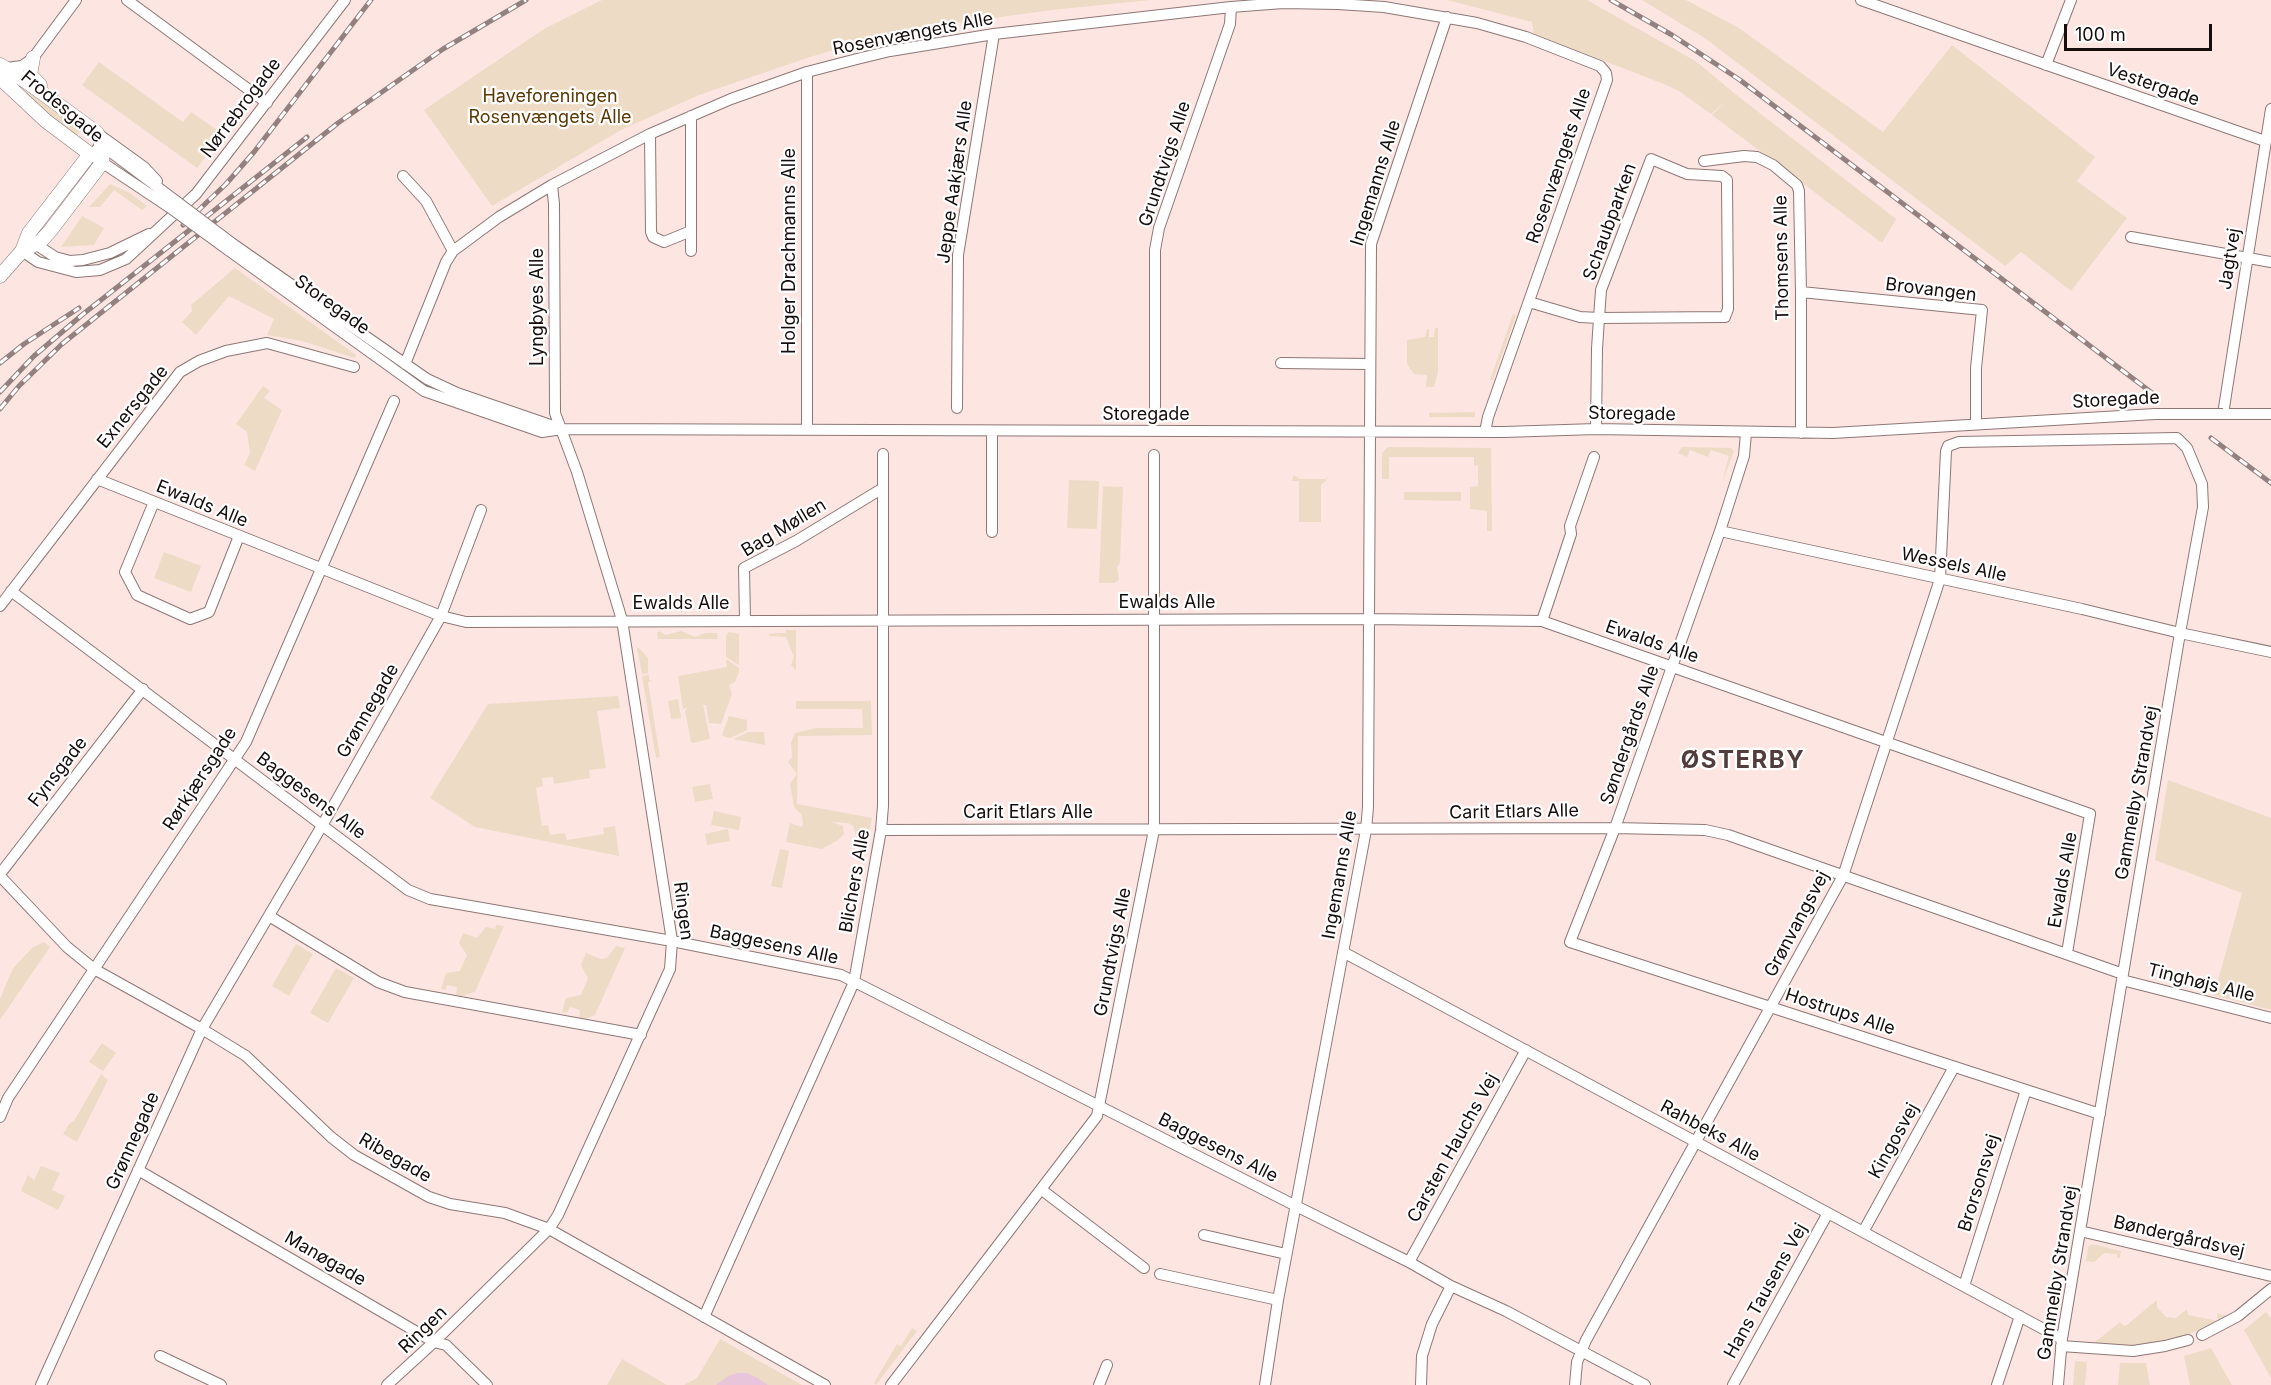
<!DOCTYPE html>
<meta charset="utf-8">
<style>
body{margin:0}
#map{position:relative;width:2271px;height:1385px;overflow:hidden;background:#fde5e2;font-family:Inter,sans-serif}
canvas{display:block}
.scale{position:absolute;left:2064px;top:24px;width:148px;height:27px;box-sizing:border-box;border:3px solid #150d0c;border-top:0;padding-left:8px;font-size:18px;line-height:21px;white-space:nowrap;color:#150d0c;-webkit-text-stroke:4px #fff;paint-order:stroke}
</style>
<div id="map">
<canvas width="2271" height="1385"></canvas>
<div class="scale">100 m</div>
</div>
<script>
const c = document.querySelector('canvas').getContext('2d');
c.lineJoin = 'round';
function fill(path, color) { c.fillStyle = color; c.fill(path, 'evenodd'); }
const shape = rows => new Path2D(rows.map(r => 'M' + r).join(''));
function strokePath(path, color, width, dash) { c.strokeStyle = color; c.lineWidth = width; c.lineCap = dash ? 'butt' : 'round'; c.setLineDash(dash || []); c.stroke(path); }
function write(font, color, halo, rows, align = 'center') {
  c.font = font + ' Inter,sans-serif'; c.lineWidth = 4.5; c.setLineDash([]); c.textBaseline = 'middle'; c.strokeStyle = halo; c.fillStyle = color; for (const [text, x, y, turn = 0] of rows) {
    c.save(); c.translate(x, y); c.rotate((+turn || 0) * Math.PI / 180); c.textAlign = isNaN(turn) ? turn : align; if (halo) c.strokeText(text, 0, 0); c.fillText(text, 0, 0); c.restore();
  }
}
fill(shape([
 [602,0,1151,0,1052,10,914,29,878,37,810,57,699,95,621,130,492,206,424,110,544,29],
 [1447,0,1587,0,1697,62,1734,93,1896,219,1882,243,1712,115,1724,103,1711,114,1679,91,1664,84,1534,34,1532,22],
 [1642,0,1686,0,1739,28,1883,132,1952,45,2095,157,2077,181,2127,218,2071,291,2021,252,2005,266,1706,39],
 [99,62,183,122,191,112,223,134,197,168,82,85],
 [28,87,83,127,77,136,29,101,23,94],
 [110,184,130,193,147,206,142,210,114,190,100,207,89,207],
 [82,216,104,228,94,245,61,247],
 [235,268,356,355,355,358,302,341,267,335,274,319,229,296,196,335,182,322,192,311,191,305],
 [1513,314,1516,316,1493,380,1490,380],
 [1435,328,1438,328,1438,372,1434,387,1426,387,1427,375,1414,374,1407,364,1407,340,1425,337,1427,329,1429,329,1429,337,1434,337],
 [263,386,270,391,264,398,282,410,255,471,244,465,250,453,247,432,236,424],
 [1475,412,1475,417,1429,417,1429,413],
 [1388,447,1491,448,1492,531,1487,531,1487,511,1470,509,1470,487,1478,486,1478,466,1474,465,1474,457,1389,457,1389,479,1382,479,1382,453],
 [1682,447,1731,448,1734,451,1722,483,1729,456,1711,450,1708,457,1690,450,1687,457,1678,453],
 [1294,475,1300,479,1325,479,1329,477,1321,485,1321,522,1299,522,1299,481,1292,481],
 [1069,480,1099,481,1097,529,1067,528],
 [1103,486,1123,487,1120,563,1117,567,1119,580,1115,583,1099,583],
 [1404,492,1461,492,1461,501,1404,500],
 [164,552,201,566,191,592,154,578],
 [786,630,796,630,796,670,791,665,794,657,786,637,769,636,769,634,777,633,786,633],
 [659,631,666,635,681,631,695,637,706,633,717,633,718,639,658,639,657,633],
 [729,632,739,634,739,665,726,657,726,636],
 [637,648,639,648,648,658,648,673,642,674],
 [726,659,739,668,739,672,735,682,729,685,732,694,721,724,709,723,706,705,703,705,710,739,693,743,691,742,685,711,687,708,683,709,678,676,727,667],
 [649,675,649,680,653,681,648,682,660,757,656,758,642,676],
 [618,696,620,708,597,711,606,768,589,770,590,778,554,784,553,777,542,778,543,786,536,788,542,826,548,825,550,835,565,833,567,840,604,834,603,828,615,826,619,856,475,827,430,798,488,704],
 [678,699,681,718,671,719,668,701],
 [796,701,871,701,872,735,798,736,797,804,872,818,867,842,857,839,853,826,848,823,832,822,843,826,844,834,838,840,822,849,786,842,790,823,801,827,803,825,802,815,794,807,790,784,797,774,788,762,792,757,791,743,795,733,816,728,863,728,862,709,796,709],
 [729,716,747,720,747,730,730,738,725,737,722,735],
 [749,732,764,732,765,745,733,739],
 [2168,780,2271,818,2271,1010,2214,995,2242,893,2155,860],
 [710,784,713,799,695,802,692,787],
 [714,811,741,817,739,830,711,825],
 [728,829,730,841,707,845,705,834],
 [780,849,789,851,782,888,771,886],
 [496,925,504,926,475,992,461,996,456,995,457,987,447,985,446,990,441,989,446,973,460,971,467,955,459,943,463,933,477,938,486,927,495,929],
 [44,942,50,947,0,1020,0,999,13,968,32,948],
 [296,944,313,954,289,996,272,986],
 [616,946,625,948,595,1015,585,1019,579,1018,580,1010,570,1007,567,1013,562,1012,566,998,581,995,588,978,581,965,586,953,601,959,607,958],
 [336,968,354,978,328,1023,310,1013],
 [102,1043,116,1053,103,1071,89,1062],
 [101,1074,108,1080,77,1142,63,1134,69,1124,74,1121],
 [41,1166,60,1173,52,1190,65,1196,58,1210,21,1191,28,1175,34,1180],
 [2092,1244,2121,1251,2120,1258,2117,1258,2117,1254,2104,1253,2094,1262,2086,1261,2088,1247],
 [2157,1300,2157,1307,2166,1317,2176,1318,2187,1309,2188,1315,2218,1321,2217,1313,2227,1316,2217,1322,2189,1334,2157,1342,2127,1346,2094,1343,2120,1322,2124,1326,2128,1324],
 [2266,1312,2271,1318,2271,1378,2244,1330],
 [912,1328,917,1331,876,1385,874,1383,897,1344,901,1346],
 [720,1339,802,1385,684,1385,697,1378],
 [2211,1348,2232,1385,2190,1385,2184,1356],
 [622,1359,667,1385,607,1385],
 [2075,1361,2087,1362,2085,1385,2073,1385],
 [2120,1363,2146,1363,2150,1385,2118,1385]
]), '#eedbc5');
fill(shape([
 [738,1373,747,1373,756,1377,768,1385,716,1385,730,1375]
]), '#e8c5db');
const minor = shape([
 [127,0,267,103],
 [1861,0,2265,141],
 [2046,65,2071,0],
 [6,68,22,66,33,58,76,0],
 [2271,109,2223,414,2271,414],
 [691,116,691,251],
 [97,133,144,167,157,181],
 [650,134,651,232,653,237,664,242,691,231],
 [97,149,108,150,176,201],
 [97,159,169,207],
 [1704,161,1744,156,1757,157,1773,165,1797,185,1799,191,1801,292,1801,433],
 [403,176,426,201,453,251],
 [2131,237,2271,262],
 [31,241,55,257,70,261,83,260,110,253,149,234],
 [233,244,427,379,457,393,559,428],
 [228,250,424,391,542,432,562,429,1504,432,1596,429,1833,433,2155,414],
 [22,251,38,262,76,272,100,270,126,259,196,194,345,0],
 [1801,292,1982,310,1976,368,1976,424],
 [1529,302,1580,317,1599,318,1725,317,1728,309,1727,180,1722,176,1687,174,1651,159,1601,290,1599,318,1597,349,1596,429],
 [1281,363,1369,364],
 [405,364,446,262,453,251,499,217,552,185,650,134,731,99,807,72,857,59,890,51,994,34,1231,7,1283,3,1338,4,1384,7,1477,23,1526,37,1600,66,1606,73,1607,80,1488,417,1485,432],
 [1155,407,1155,250,1159,228,1230,24,1231,7],
 [957,408,958,255,994,34],
 [807,430,807,72],
 [992,431,992,532],
 [1746,433,1744,456,1720,531,1615,828,1570,942,2100,1114],
 [97,479,441,616,466,622,1368,619,1542,621,2090,814,2067,953],
 [154,502,125,572,137,595,190,619,209,612,239,536],
 [1720,531,2082,609,2180,633,2271,652],
 [11,591,408,890,430,899,672,941,841,975,1296,1206,1409,1262,1451,1286,1506,1311,1645,1385],
 [0,606,180,372,199,361,226,351,267,343,354,367],
 [745,620,744,568,796,541,883,488],
 [1542,621,1571,534,1570,526,1594,457],
 [881,830,1615,828,1705,830,1728,835,2123,974],
 [0,874,143,689],
 [0,876,67,947,94,969,202,1029,246,1056,331,1137,354,1155,429,1197,450,1204,505,1213,549,1229,825,1385],
 [269,916,378,982,405,992,641,1035],
 [1343,952,2062,1339],
 [2122,980,2271,1018],
 [0,1117,8,1098,246,742,394,401],
 [138,1170,434,1342,446,1345,487,1385],
 [1042,1190,1144,1268],
 [2080,1231,2271,1276],
 [1863,1232,1954,1067],
 [1204,1235,1286,1254],
 [1409,1262,1526,1050],
 [1160,1274,1278,1300],
 [1964,1286,2026,1090],
 [704,1317,854,982,881,830,883,806,883,454],
 [2202,1335,2238,1316,2271,1289],
 [2061,1346,2133,1351,2165,1346,2188,1340],
 [160,1356,221,1385],
 [41,1385,202,1029,323,824,441,616,481,510],
 [387,1385,434,1342,549,1229,558,1215,670,969,672,941,622,620,577,472,555,413,554,204,552,185],
 [891,1385,1097,1116,1154,830,1154,455],
 [1099,1385,1107,1365],
 [1265,1385,1278,1300,1366,830,1368,807,1371,244,1447,17],
 [1421,1385,1422,1356,1432,1324,1451,1286],
 [1575,1385,1577,1362,1586,1340,1843,876,1940,579,1946,451,1948,446,1959,442,2177,438,2187,448,2202,484,2203,507,2180,633,2062,1339,2058,1385],
 [1733,1385,1828,1213],
 [1997,1385,2020,1316]
]);
const major = shape([
 [33,58,30,75,40,85],
 [0,65,30,84,97,133,103,148,102,163,50,231,40,242,22,251],
 [0,78,46,121,90,154,29,233,22,251,0,276]
]);
strokePath(minor, '#8d7775', 12);
strokePath(major, '#8d7775', 15);
strokePath(minor, '#fff', 10);
strokePath(major, '#fff', 14);
const rail = shape([
 [1611,0,1672,35,1740,80,2156,396],
 [183,225,226,184,254,152,371,0],
 [0,363,24,344,79,308],
 [0,392,34,356,82,315,307,137],
 [0,409,19,386,62,344,338,123,443,49,526,0],
 [2211,438,2271,483]
]);
strokePath(rail, '#92817f', 5);
strokePath(rail, '#fff', 3, [9]);
const minorBridge = shape([
 [176,201,233,244],
 [169,207,228,250],
 [2155,414,2223,414]
]);
strokePath(minorBridge, '#8d7775', 12, []);
strokePath(minorBridge, '#fff', 10);
write('18px', '#150d0c', '#fff', [
 ["Rosenvængets Alle",913,34,-11],
 ["Vestergade",2153,85,19],
 ["Frodesgade",62,107,40],
 ["Nørrebrogade",241,108,-53],
 ["Grundtvigs Alle",1165,164,-72],
 ["Rosenvængets Alle",1559,166,-71],
 ["Jeppe Aakjærs Alle",955,182,-82],
 ["Ingemanns Alle",1376,183,-73],
 ["Schaubparken",1610,222,-70],
 ["Holger Drachmanns Alle",790,251,-90],
 ["Thomsens Alle",1782,258,-91],
 ["Jagtvej",2230,259,-81],
 ["Brovangen",1931,290,7],
 ["Storegade",332,305,36],
 ["Lyngbyes Alle",538,307,-90],
 ["Storegade",2116,400,-3],
 ["Exnersgade",133,407,-51],
 ["Storegade",1632,414,1],
 ["Storegade",1146,415],
 ["Ewalds Alle",202,504,22],
 ["Bag Møllen",784,528,-31],
 ["Wessels Alle",1954,565,12],
 ["Ewalds Alle",1167,603],
 ["Ewalds Alle",681,604],
 ["Ewalds Alle",1652,642,19],
 ["Grønnegade",368,711,-60],
 ["Søndergårds Alle",1630,735,-71],
 ["Fynsgade",58,772,-52],
 ["Rørkjærsgade",200,779,-57],
 ["Gammelby Strandvej",2137,793,-80],
 ["Baggesens Alle",311,796,37],
 ["Carit Etlars Alle",1514,812,-1],
 ["Carit Etlars Alle",1028,813],
 ["Ingemanns Alle",1340,875,-80],
 ["Ewalds Alle",2063,880,-80],
 ["Blichers Alle",855,881,-80],
 ["Ringen",683,911,83],
 ["Grønvangsvej",1797,924,-62],
 ["Baggesens Alle",774,945,12],
 ["Grundtvigs Alle",1113,952,-79],
 ["Tinghøjs Alle",2201,983,14],
 ["Hostrups Alle",1840,1012,18],
 ["Rahbeks Alle",1710,1131,28],
 ["Grønnegade",133,1141,-66],
 ["Kingosvej",1894,1141,-61],
 ["Baggesens Alle",1218,1148,27],
 ["Carsten Hauchs Vej",1453,1148,-61],
 ["Ribegade",395,1158,30],
 ["Brorsonsvej",1979,1183,-73],
 ["Bøndergårdsvej",2179,1237,13],
 ["Manøgade",325,1259,30],
 ["Gammelby Strandvej",2058,1273,-81],
 ["Hans Tausens Vej",1766,1291,-61],
 ["Ringen",423,1330,-44]
]);
write('18px', '#593802', '#fff', [
 ["Haveforeningen",550,97],
 ["Rosenvængets Alle",550,118]
]);
c.letterSpacing = '1.5px';
write('bold 24px', '#513e3c', '#fff', [
 ["ØSTERBY",1743,761]
]);
c.letterSpacing = '0px';
</script>
